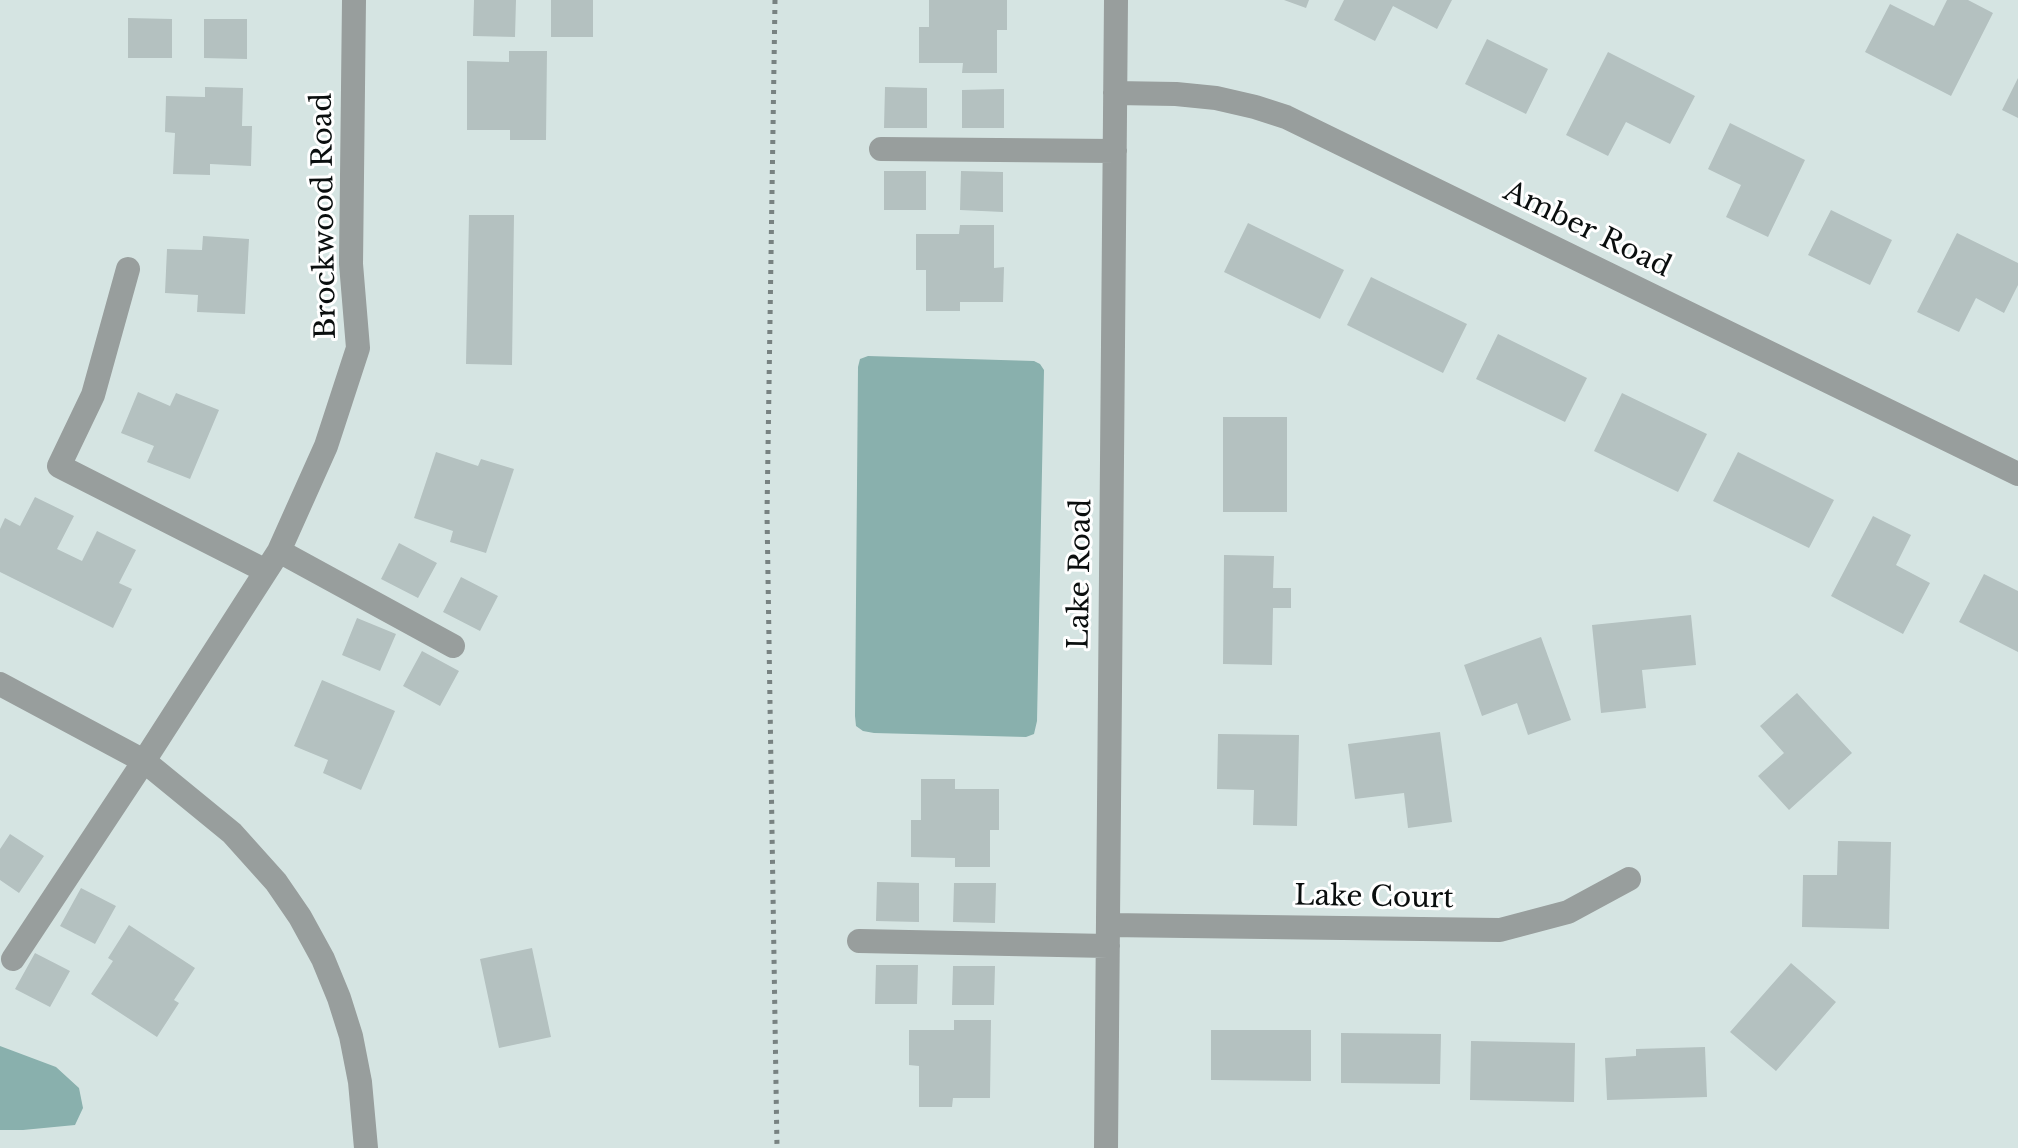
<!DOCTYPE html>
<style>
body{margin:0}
canvas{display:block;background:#d5e4e2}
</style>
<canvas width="2018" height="1148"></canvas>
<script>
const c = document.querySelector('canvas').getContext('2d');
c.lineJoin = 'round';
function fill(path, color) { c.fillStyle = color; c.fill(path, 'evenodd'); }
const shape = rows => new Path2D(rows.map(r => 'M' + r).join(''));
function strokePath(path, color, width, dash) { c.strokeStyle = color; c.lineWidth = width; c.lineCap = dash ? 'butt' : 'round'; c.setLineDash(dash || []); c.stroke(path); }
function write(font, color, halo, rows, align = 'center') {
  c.font = font + ' "Libre Baskerville",serif'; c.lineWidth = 6; c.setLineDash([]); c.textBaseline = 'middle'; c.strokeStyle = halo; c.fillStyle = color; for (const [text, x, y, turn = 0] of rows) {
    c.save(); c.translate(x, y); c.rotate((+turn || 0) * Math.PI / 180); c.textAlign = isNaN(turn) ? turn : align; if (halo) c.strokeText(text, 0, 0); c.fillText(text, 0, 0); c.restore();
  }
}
fill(shape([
 [868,356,1034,361,1040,364,1044,370,1037,721,1034,734,1026,737,874,733,863,731,856,726,855,716,858,367,860,359],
 [0,1046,56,1067,79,1088,83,1108,75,1125,23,1130,0,1130]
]), '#89b0ad');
fill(shape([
 [474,0,516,0,515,37,473,36],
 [551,0,593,0,593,37,551,37],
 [929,0,1007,0,1007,30,997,30,997,73,962,73,963,63,919,63,919,27,929,27],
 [1284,0,1309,0,1306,8],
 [1344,0,1452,0,1437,29,1393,6,1375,41,1334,20],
 [1947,0,1968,0,1993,13,1951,96,1865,52,1890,4,1934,26],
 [128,18,172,19,172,58,128,58],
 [204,19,247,19,247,59,204,58],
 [1487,39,1548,69,1526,114,1465,84],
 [509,51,547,51,546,140,510,140,510,130,467,130,467,61,509,62],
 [1608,52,1695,96,1670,144,1626,122,1608,156,1566,135],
 [2018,78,2018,118,2002,110],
 [205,87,243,88,242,126,252,126,251,166,210,164,210,175,173,174,175,133,165,132,166,96,205,97],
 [885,87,927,88,927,128,884,128],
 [1004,89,1004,128,962,128,962,90],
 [1730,123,1805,160,1768,237,1726,217,1741,185,1708,169],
 [884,171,926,171,926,210,884,210],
 [961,171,1003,172,1003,212,960,210],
 [1831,210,1892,240,1870,285,1808,255],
 [469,215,514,215,512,365,466,364],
 [1248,223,1344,270,1320,319,1224,272],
 [960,225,994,225,994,268,1004,267,1003,302,960,302,960,311,926,311,926,270,916,270,916,234,959,234],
 [1957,233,2018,263,2018,285,2004,313,1976,298,1959,332,1917,312],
 [203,236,249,239,245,314,197,312,198,295,165,293,167,249,202,250],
 [1371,277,1467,324,1443,373,1347,325],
 [1498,334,1587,378,1565,422,1476,379],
 [138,392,170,406,176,393,219,410,190,479,147,462,154,446,121,433],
 [1622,393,1707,434,1678,492,1594,451],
 [1223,417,1287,417,1287,512,1223,512],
 [436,452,478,466,481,459,514,469,486,553,450,542,453,531,414,518],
 [1738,452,1834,500,1809,548,1713,501],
 [35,497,74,516,57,549,82,561,97,531,136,550,119,583,132,589,113,628,0,572,0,529,5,518,20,526],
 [1873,516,1911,535,1896,565,1930,583,1903,634,1831,596],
 [399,543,437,563,418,598,381,579],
 [1224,555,1274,556,1273,588,1291,588,1291,608,1273,608,1272,665,1223,664],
 [1984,574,2018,591,2018,652,1959,622],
 [461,577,498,596,480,631,443,612],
 [1691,615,1696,665,1642,670,1646,708,1601,713,1592,625],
 [357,618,396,634,380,671,342,655],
 [1541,637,1571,720,1528,735,1517,703,1482,716,1464,665],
 [422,651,459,671,440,706,403,686],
 [322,680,395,711,361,790,323,773,328,760,294,746],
 [1797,693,1852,753,1789,810,1758,776,1784,753,1760,726],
 [1440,732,1452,822,1408,828,1404,793,1355,799,1348,744],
 [1218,734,1299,735,1297,826,1253,825,1254,790,1217,789],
 [921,779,955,779,955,789,999,789,999,830,990,830,990,867,955,867,955,858,911,857,911,820,921,820],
 [10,834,44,856,19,893,0,880,0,849],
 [1838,841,1891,842,1889,929,1802,927,1803,875,1837,875],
 [877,882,919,883,919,922,876,921],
 [954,883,996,883,995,923,953,922],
 [81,888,116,906,95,944,60,926],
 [129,925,195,968,174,1000,179,1003,157,1037,91,994,113,961,108,958],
 [532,948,551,1037,499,1048,480,959],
 [35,953,70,971,50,1007,15,989],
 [1791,963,1836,1002,1776,1071,1730,1032],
 [876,965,918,965,917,1004,875,1004],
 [953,966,995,966,994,1005,952,1005],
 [954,1020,991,1020,990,1098,953,1098,952,1107,919,1107,919,1066,909,1065,909,1030,954,1030],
 [1211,1030,1311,1030,1311,1081,1211,1080],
 [1341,1033,1441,1034,1440,1084,1341,1083],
 [1471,1041,1575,1043,1574,1102,1470,1100],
 [1705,1047,1707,1097,1607,1100,1605,1058,1636,1056,1636,1049]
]), '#b4c1c0');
strokePath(shape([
 [775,0,767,513,777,1148]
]), '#788281', 5, [4, 6]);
strokePath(shape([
 [1115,93,1176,94,1216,98,1255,107,1286,117,2018,474],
 [881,149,1115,151],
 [128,269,93,395,59,466,266,571],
 [279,551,453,646],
 [0,684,144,761,232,833,276,882,300,917,323,959,339,998,351,1036,360,1082,366,1148],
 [1108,925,1500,930,1568,912,1629,879],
 [859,941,1108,946],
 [13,959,144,761,279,551,326,446,358,348,351,264,354,0],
 [1106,1148,1116,0]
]), '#989e9d', 24);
write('28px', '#0a0e0e', '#fff', [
 ["Brockwood Road",325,216,-91],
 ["Amber Road",1587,230,26],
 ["Lake Road",1081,574,-89],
 ["Lake Court",1374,898,1]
]);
</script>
